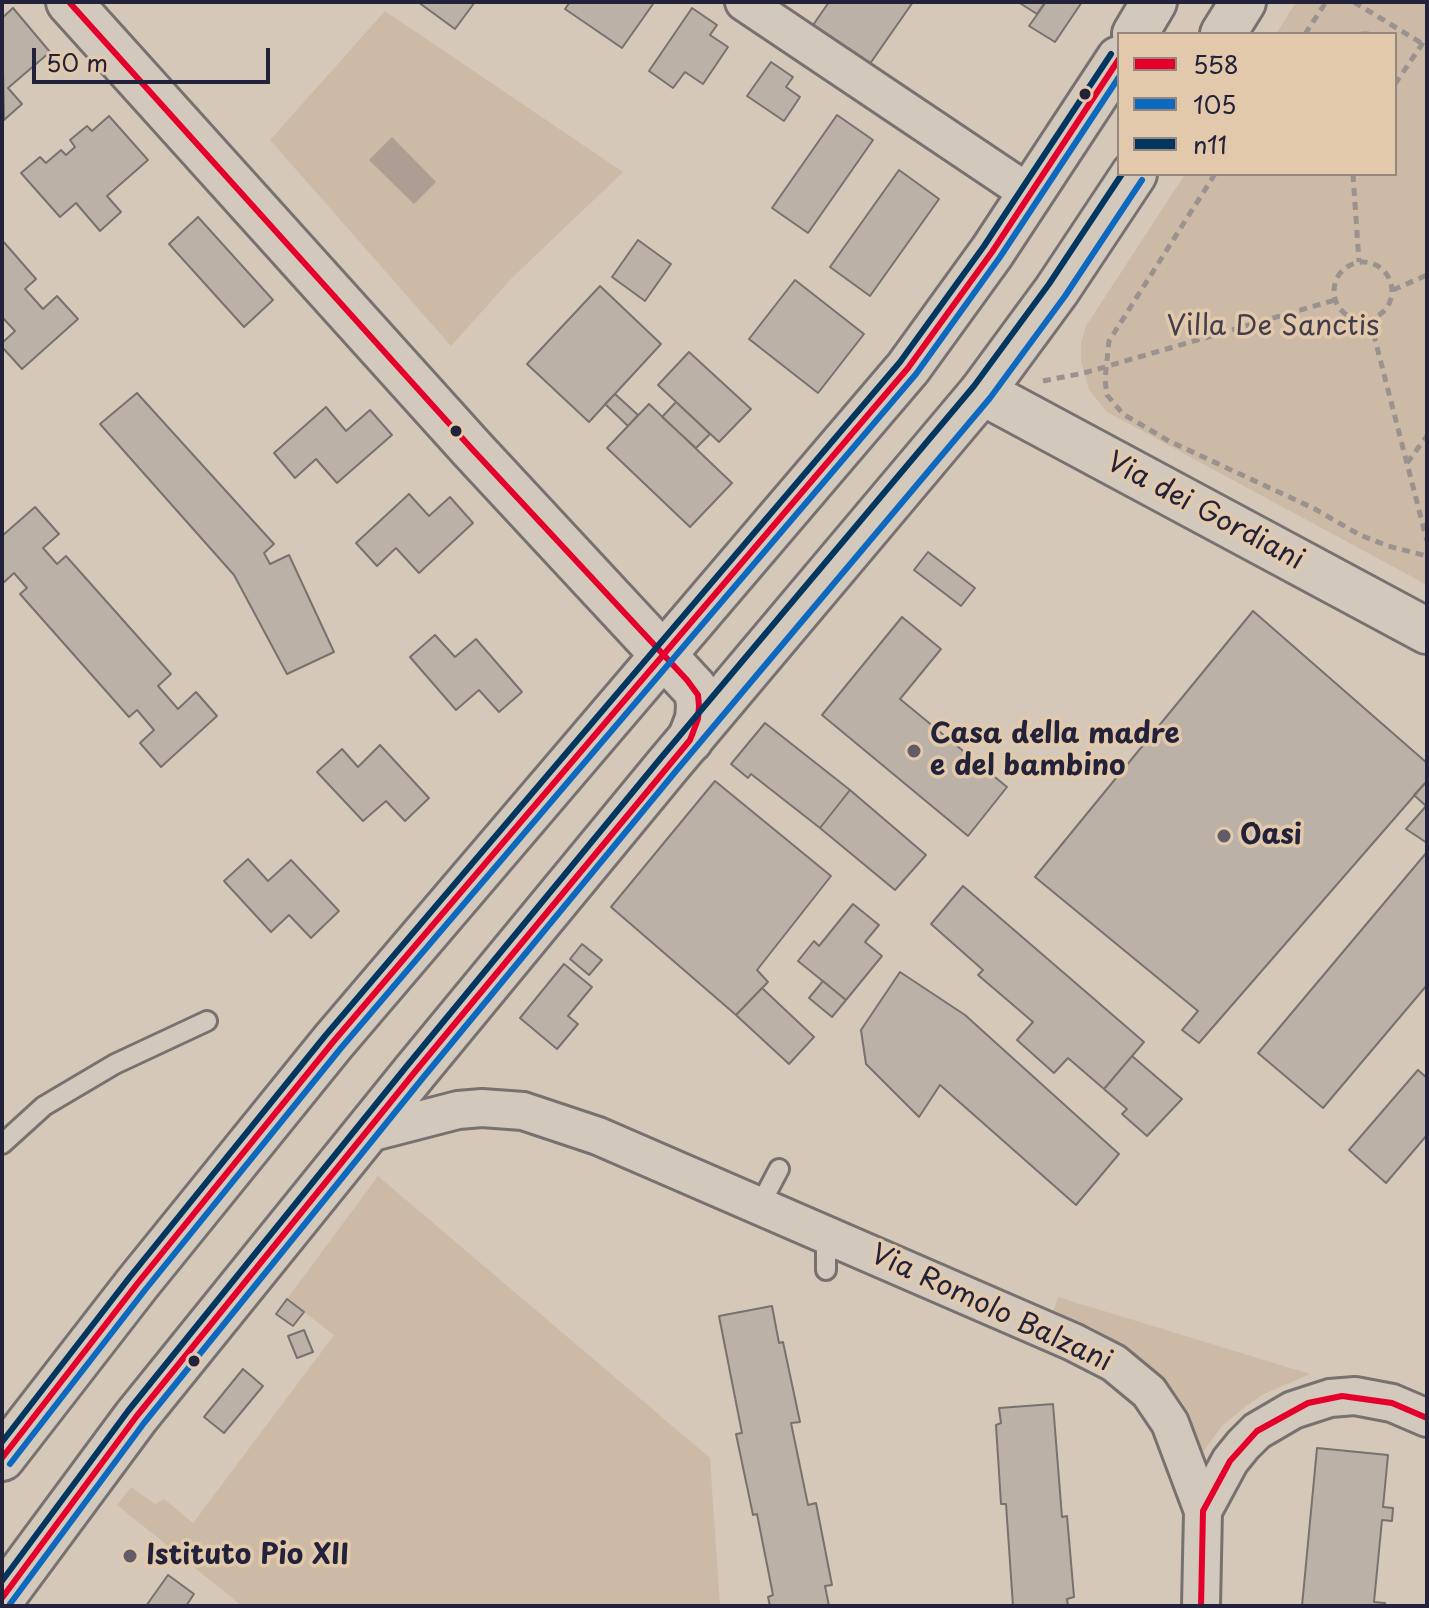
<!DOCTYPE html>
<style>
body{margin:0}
#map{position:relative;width:1429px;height:1608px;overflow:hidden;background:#d6c8b8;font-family:"Playpen Sans",sans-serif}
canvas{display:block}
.frame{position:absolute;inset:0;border:4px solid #22223b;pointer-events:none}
.legend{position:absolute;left:1117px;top:32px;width:280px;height:144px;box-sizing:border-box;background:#e3c9ab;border:2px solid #96867e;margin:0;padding:10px 14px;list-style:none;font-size:24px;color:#22223b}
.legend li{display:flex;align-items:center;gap:16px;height:40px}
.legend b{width:40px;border:2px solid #96867e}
.scale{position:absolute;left:32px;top:48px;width:238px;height:36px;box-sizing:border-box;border:4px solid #22223b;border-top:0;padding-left:10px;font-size:24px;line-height:28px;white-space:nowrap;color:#22223b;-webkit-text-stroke:6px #e3c9ab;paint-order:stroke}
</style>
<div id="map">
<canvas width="1429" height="1608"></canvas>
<div class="frame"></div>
<ul class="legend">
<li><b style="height:10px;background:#e4002b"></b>558</li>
<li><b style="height:10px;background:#0c69bf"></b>105</li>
<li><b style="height:10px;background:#00365f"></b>n11</li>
</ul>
<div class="scale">50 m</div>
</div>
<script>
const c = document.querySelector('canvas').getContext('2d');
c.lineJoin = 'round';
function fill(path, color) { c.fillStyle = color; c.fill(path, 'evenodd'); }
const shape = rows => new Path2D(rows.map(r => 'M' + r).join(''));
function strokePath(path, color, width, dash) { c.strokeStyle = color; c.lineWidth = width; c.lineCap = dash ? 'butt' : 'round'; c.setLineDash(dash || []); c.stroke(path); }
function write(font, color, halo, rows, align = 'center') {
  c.font = font + ' "Playpen Sans",sans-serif'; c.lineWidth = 7; c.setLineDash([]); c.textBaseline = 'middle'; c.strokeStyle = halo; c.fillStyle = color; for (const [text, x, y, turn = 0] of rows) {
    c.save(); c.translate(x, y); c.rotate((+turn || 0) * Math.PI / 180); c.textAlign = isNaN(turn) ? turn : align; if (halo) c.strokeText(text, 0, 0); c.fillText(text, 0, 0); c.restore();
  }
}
fill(shape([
 [1296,2,1427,2,1427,585,1107,412,1089,390,1081,360,1081,343,1086,326,1185,174,1395,174,1395,34,1276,34],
 [385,11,623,172,512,278,451,346,270,140],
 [378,1176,710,1458,720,1606,242,1606,117,1505,131,1487,155,1504,164,1499,193,1523,334,1335,287,1299],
 [1058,1297,1310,1374,1262,1395,1246,1406,1222,1426,1200,1456,1189,1412,1175,1393,1144,1363,1122,1345,1094,1328,1052,1314]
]), '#ccbaa7');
fill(shape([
 [392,137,436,182,414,204,369,160]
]), '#ad9d92');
const building = shape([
 [418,2,475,2,455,29,418,2],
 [570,2,651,2,653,4,622,48,565,9,570,2],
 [829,2,913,2,867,68,811,28,829,2],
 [1018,2,1045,2,1037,14,1018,2],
 [1046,2,1082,2,1055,42,1029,26,1046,2],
 [13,8,50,52,8,88,22,104,4,120,2,18,13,8],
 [692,8,717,25,710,35,728,47,703,84,685,72,673,88,649,71,692,8],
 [771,62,793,77,786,87,800,97,784,121,747,96,771,62],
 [837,115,873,140,808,233,772,208,837,115],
 [109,116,148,160,107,196,121,212,100,231,76,203,60,217,21,173,40,157,46,163,61,150,66,155,75,147,70,140,87,126,92,131,109,116],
 [899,170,939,199,870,296,830,267,899,170],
 [198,217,273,300,244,327,169,244,198,217],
 [2,240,36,279,25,289,43,309,57,296,78,319,22,369,2,347,2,343,15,331,2,317,2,240],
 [638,240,671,264,645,301,612,277,638,240],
 [795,280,864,334,818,393,749,339,795,280],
 [600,286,661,344,589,422,527,364,600,286],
 [689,352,751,409,719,442,658,385,689,352],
 [137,393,274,544,264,553,270,564,289,555,334,652,287,674,234,575,100,424,137,393],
 [615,394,638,415,628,426,605,404,615,394],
 [676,402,710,434,696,448,662,417,676,402],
 [649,404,732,483,690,527,607,448,649,404],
 [326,407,346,431,370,410,392,435,337,483,316,459,295,478,274,453,326,407],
 [409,494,429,516,450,497,473,523,419,573,396,548,377,566,356,543,409,494],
 [35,507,59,534,43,548,57,564,66,556,171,674,158,686,178,709,196,692,217,716,161,767,140,743,154,730,137,710,129,717,20,594,27,588,14,573,2,584,2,536,35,507],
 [928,552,975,588,961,606,914,570,928,552],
 [1253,611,1427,763,1427,781,1199,1043,1182,1030,1198,1011,1035,877,1253,611],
 [902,617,941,649,900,699,1007,787,968,836,822,715,902,617],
 [435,635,455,657,476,639,522,692,499,712,479,690,456,710,410,657,435,635],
 [765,723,850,790,820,828,751,774,748,778,731,764,765,723],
 [380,745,429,798,405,821,386,801,363,821,317,772,342,749,358,767,380,745],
 [715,781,831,876,757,970,768,982,736,1015,611,907,715,781],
 [1427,781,1427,805,1426,806,1414,795,1427,781],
 [850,790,926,855,895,890,820,828,850,790],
 [1427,805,1427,843,1406,829,1427,805],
 [1427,852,1427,985,1323,1108,1258,1053,1427,852],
 [248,859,268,881,291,860,339,911,311,938,289,915,271,932,224,881,248,859],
 [963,886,1144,1042,1104,1089,1068,1058,1054,1073,1017,1040,1033,1022,978,975,983,970,931,924,963,886],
 [853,904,879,925,865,942,882,956,846,1000,798,961,814,941,819,946,853,904],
 [582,944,602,960,589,975,570,959,582,944],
 [564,964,592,987,568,1016,578,1024,557,1049,520,1018,564,964],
 [900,972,965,1015,1119,1154,1076,1205,940,1085,919,1117,866,1064,861,1030,900,972],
 [823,981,846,1000,832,1017,809,998,823,981],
 [762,988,814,1037,789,1064,736,1015,762,988],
 [1132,1056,1182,1099,1147,1136,1122,1114,1127,1109,1104,1089,1132,1056],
 [1418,1070,1427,1078,1427,1135,1386,1183,1349,1150,1418,1070],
 [287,1299,304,1312,293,1326,276,1314,287,1299],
 [772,1306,779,1343,783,1342,800,1422,791,1423,808,1505,816,1503,832,1585,825,1586,829,1606,770,1606,768,1597,773,1595,757,1514,753,1515,736,1434,742,1433,719,1316,772,1306],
 [304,1330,313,1352,297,1358,288,1336,304,1330],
 [243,1369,263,1386,224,1433,204,1417,243,1369],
 [1053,1404,1062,1517,1067,1516,1074,1597,1067,1599,1068,1606,1013,1606,1006,1504,1001,1504,996,1425,1001,1423,999,1408,1053,1404],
 [1317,1448,1388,1455,1383,1507,1393,1508,1392,1521,1382,1520,1374,1602,1385,1603,1385,1606,1302,1606,1317,1448],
 [168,1575,194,1594,186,1606,146,1606,168,1575]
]);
fill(building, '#bbb1a7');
strokePath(building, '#77716f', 2);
const service = shape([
 [2,1144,44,1106,115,1064,207,1021],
 [759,1207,779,1169],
 [826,1234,826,1270]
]);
const minor = shape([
 [744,2,1030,194],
 [365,1134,458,1110,482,1108,523,1111,598,1136,1073,1342,1114,1363,1149,1392,1170,1423,1203,1511,1201,1606],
 [1203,1511,1230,1461,1243,1445,1257,1431,1293,1410,1330,1398,1355,1396,1392,1403,1427,1418]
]);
const tertiary = shape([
 [69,2,472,449,694,688,698,695,699,706,698,719,690,740],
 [982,392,1427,631]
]);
const secondary = shape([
 [1135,34,1154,2],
 [1223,34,1243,2],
 [2,1458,137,1284,333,1042,908,368,992,252,1119,59],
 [2,1598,136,1417,414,1073,668,765,982,392,1057,290,1134,174]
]);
strokePath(service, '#77716f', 24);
strokePath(minor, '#77716f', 42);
strokePath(tertiary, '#77716f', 50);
strokePath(secondary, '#77716f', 50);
strokePath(shape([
 [1354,2,1423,44],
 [1305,34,1326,2],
 [1361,34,1369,34],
 [1395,84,1427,37],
 [1215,174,1109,341,1105,380,1107,395,1123,414,1169,441,1315,509,1360,535,1388,546,1427,556],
 [1353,174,1359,262],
 '1334 291a29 29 0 1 1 58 0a29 29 0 1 1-58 0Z',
 [1393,290,1427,275],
 [1370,320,1427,541],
 [1043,381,1084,373,1335,300],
 [1407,463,1427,436]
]), '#99928e', 5, [8, 6]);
strokePath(service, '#d2c8bc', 18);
strokePath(minor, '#d2c8bc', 36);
strokePath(tertiary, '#d2c8bc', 44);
strokePath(secondary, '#d2c8bc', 44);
strokePath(shape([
 [2,1458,137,1284,333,1042,908,368,992,252,1119,59],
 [2,1598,136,1417,414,1073,690,740,698,719,699,706,698,695,687,680,472,449,69,2],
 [1201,1606,1203,1511,1230,1461,1257,1431,1308,1403,1342,1396,1392,1403,1427,1418]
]), '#e4002b', 6);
strokePath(shape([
 [10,1464,145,1290,341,1048,916,374,1000,257,1119,77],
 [10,1604,144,1423,422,1079,676,771,990,398,1065,296,1142,180]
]), '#0c69bf', 6);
strokePath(shape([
 [2,1442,129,1278,325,1036,900,362,984,246,1111,54],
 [2,1581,128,1411,406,1067,660,759,974,386,1049,284,1122,174]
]), '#00365f', 6);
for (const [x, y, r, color] of [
 [1085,94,7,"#22223b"],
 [456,431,7,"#22223b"],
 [914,751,8,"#615c67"],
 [1224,836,8,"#615c67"],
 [194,1361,7,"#22223b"],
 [130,1556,8,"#615c67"]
]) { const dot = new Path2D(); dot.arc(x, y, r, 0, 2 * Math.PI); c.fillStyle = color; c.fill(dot); strokePath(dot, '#e3c9ab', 3); }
write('28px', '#423e4e', '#e3c9ab', [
 ["Villa De Sanctis",1273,327]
]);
write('28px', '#22223b', '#e3c9ab', [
 ["Via dei Gordiani",1205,512,28],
 ["Via Romolo Balzani",991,1309,25]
]);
write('bold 28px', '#22223b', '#e3c9ab', [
 ["Casa della madre",930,735],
 ["e del bambino",930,767],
 ["Oasi",1240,836],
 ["Istituto Pio XII",146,1556]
], 'left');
</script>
